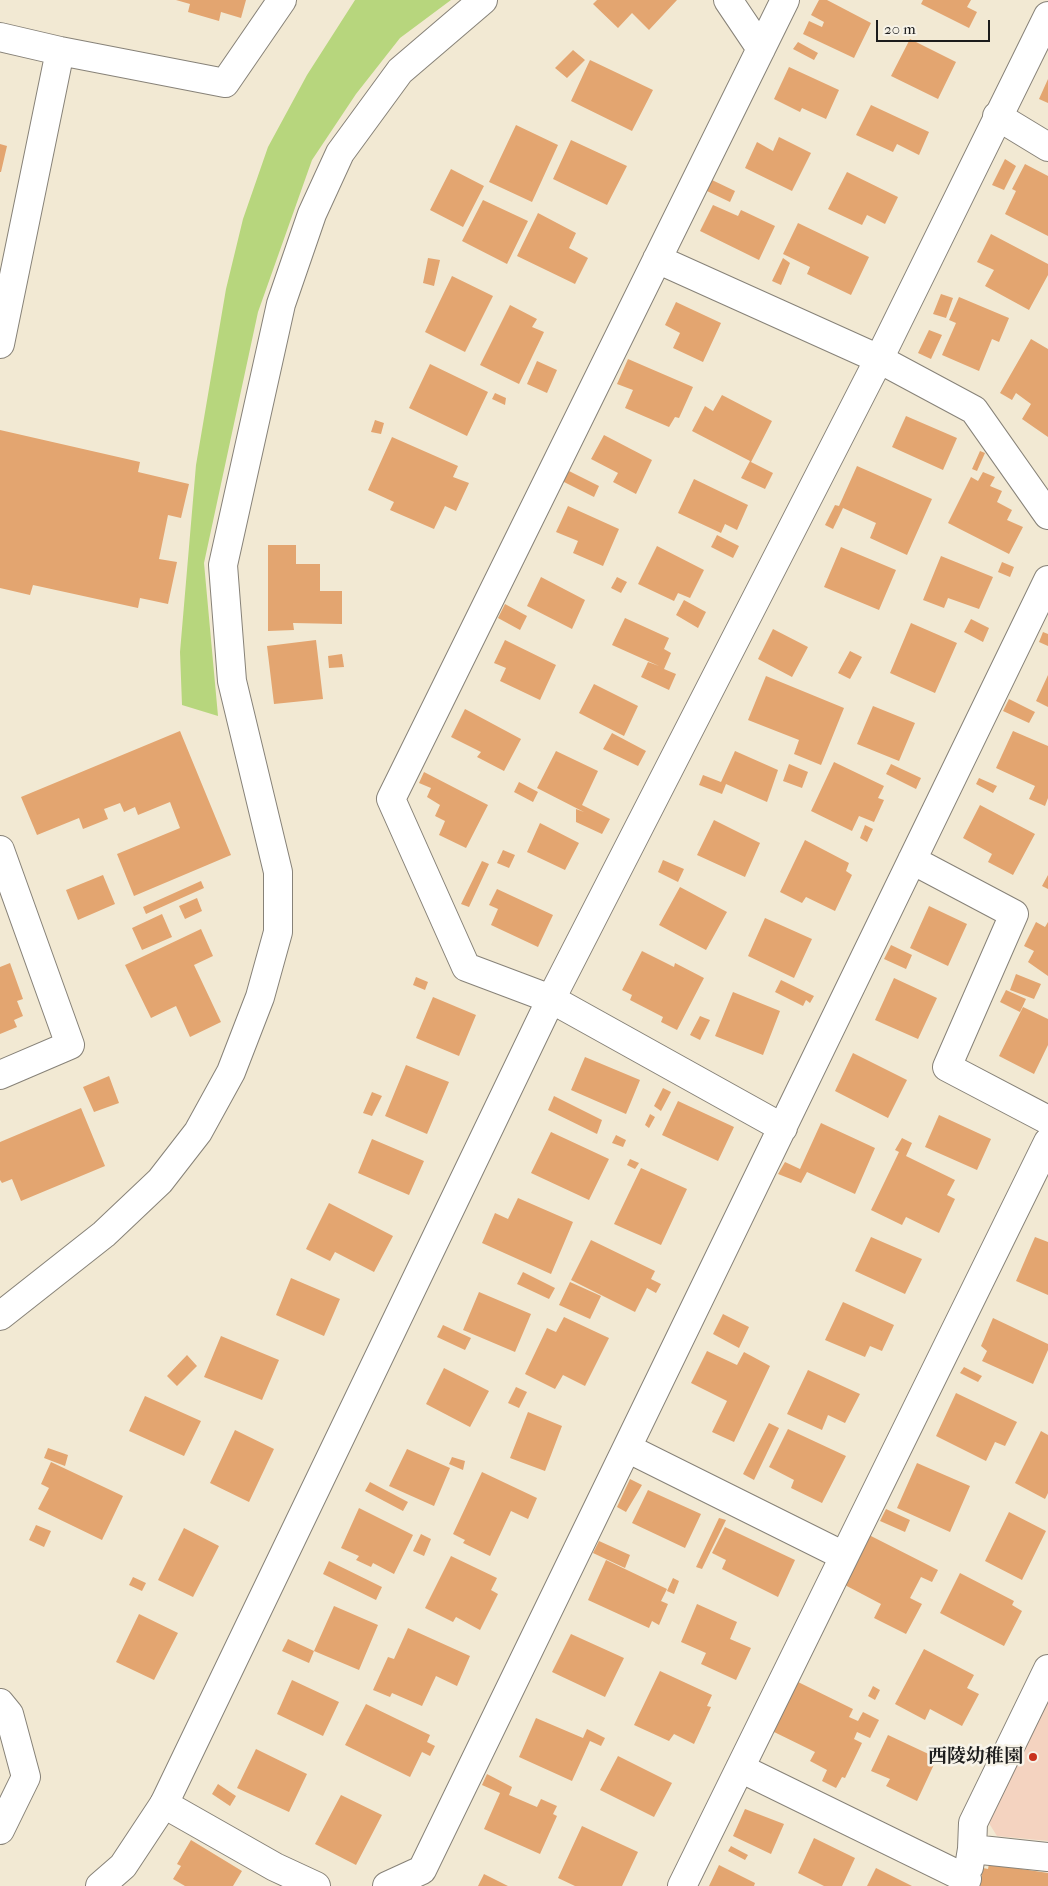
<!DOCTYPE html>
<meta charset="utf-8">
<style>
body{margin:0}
#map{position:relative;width:1048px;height:1886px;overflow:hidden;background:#f2e9d3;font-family:"IM FELL French Canon",serif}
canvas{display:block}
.scale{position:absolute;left:876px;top:20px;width:114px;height:22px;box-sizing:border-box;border:2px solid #1c1c1c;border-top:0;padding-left:6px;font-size:15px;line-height:18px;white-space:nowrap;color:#1c1c1c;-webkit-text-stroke:4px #f7f3e8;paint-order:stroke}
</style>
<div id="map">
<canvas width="1048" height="1886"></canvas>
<div class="scale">20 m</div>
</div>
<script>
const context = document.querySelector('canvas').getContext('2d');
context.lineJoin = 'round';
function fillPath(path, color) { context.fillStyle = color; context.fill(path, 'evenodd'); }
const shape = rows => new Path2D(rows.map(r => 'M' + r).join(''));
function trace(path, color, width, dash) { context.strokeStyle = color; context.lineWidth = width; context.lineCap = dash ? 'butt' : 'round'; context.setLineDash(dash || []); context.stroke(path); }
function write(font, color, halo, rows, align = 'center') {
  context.font = font + ' "IM FELL French Canon","Noto Serif JP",serif'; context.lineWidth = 5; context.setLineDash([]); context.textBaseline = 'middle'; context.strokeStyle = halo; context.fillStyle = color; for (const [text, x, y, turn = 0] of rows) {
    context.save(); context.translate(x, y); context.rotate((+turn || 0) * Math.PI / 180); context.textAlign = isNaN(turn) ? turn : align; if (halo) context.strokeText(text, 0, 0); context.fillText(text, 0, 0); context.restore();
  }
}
fillPath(shape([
 [1048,1695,1048,1841,997,1836,987,1820]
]), '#f4d3c0');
fillPath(shape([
 [355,0,451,0,400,38,356,94,312,160,258,312,204,563,218,716,182,705,180,652,196,465,226,289,243,219,268,147,307,75]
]), '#b7d67d');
fillPath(shape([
 [176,0,246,0,241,18,221,12,219,21,188,12,190,4],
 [597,0,677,0,649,30,632,13,618,28,593,4],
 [819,0,827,0,871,23,854,58,803,34,809,21,822,27,824,22,811,15],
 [923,0,971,0,967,7,977,12,969,28,921,4],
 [910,39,956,62,938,99,891,76],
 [798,42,818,53,814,60,793,49],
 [573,50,585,60,567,78,555,68],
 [590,60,653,90,632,131,571,101],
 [789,67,839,90,826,119,802,108,800,112,774,99],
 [1048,79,1048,103,1039,99],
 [871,105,929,132,919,155,897,144,893,152,856,135],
 [516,125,558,145,532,202,489,182],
 [779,137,811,153,792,191,745,168,757,142,773,151],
 [571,140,627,166,607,205,553,179],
 [0,144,7,146,1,172,0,172],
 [1005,159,1016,166,1004,190,992,185],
 [1025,164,1048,176,1048,236,1005,214,1016,191,1012,189],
 [451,169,484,186,463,227,430,210],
 [847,172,898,197,885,224,867,215,862,225,828,209],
 [712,180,735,191,730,202,707,191],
 [483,200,528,221,507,264,462,241],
 [713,205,738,216,741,210,775,226,759,260,700,231],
 [538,213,576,233,569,248,588,258,575,284,517,256],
 [798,223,869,257,851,295,807,274,810,267,783,254],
 [991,234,1048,264,1048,275,1029,310,985,286,994,270,977,262],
 [428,258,440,260,434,286,423,283],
 [783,258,790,263,781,285,772,281],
 [452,276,493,296,465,352,425,332],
 [941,294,953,298,946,318,933,314],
 [959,297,1009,318,999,342,992,339,979,371,942,355,956,323,949,320],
 [676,302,721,323,703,362,673,348,680,333,665,325],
 [510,305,537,319,532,327,544,332,519,384,480,365],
 [929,330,942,335,931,359,918,353],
 [1031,339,1048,349,1048,437,1022,419,1031,404,1016,393,1012,400,1000,393],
 [628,359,693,387,679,418,675,417,669,427,625,408,633,390,617,384],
 [537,361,557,370,547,393,527,384],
 [430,364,488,392,467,436,409,408],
 [495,393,506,398,505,405,492,399],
 [722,395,772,421,751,462,773,473,765,489,741,478,750,461,692,431,705,406,713,411],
 [906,416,957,438,943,470,892,447],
 [375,420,384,423,381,434,371,432],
 [0,430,140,462,138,472,189,484,181,518,168,515,159,559,177,562,168,604,140,598,138,608,33,585,30,595,0,588],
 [604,435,652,460,636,494,613,482,618,473,591,459],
 [392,437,458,466,453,477,469,483,456,511,445,506,434,529,390,510,394,502,368,490],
 [980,451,985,453,977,471,972,469],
 [857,466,932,499,907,555,870,538,876,523,843,508,833,529,825,525,835,505,839,506],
 [567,470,599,486,594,497,562,481],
 [983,472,995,477,990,486,1002,491,997,502,1012,510,1007,520,1023,527,1009,554,948,523,971,477,978,481],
 [694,479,748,505,737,530,725,524,721,533,678,513],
 [568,506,619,529,603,566,573,553,578,541,556,532],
 [717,535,739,546,733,558,711,547],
 [268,545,296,545,296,564,320,564,320,591,342,591,342,624,293,623,294,630,268,631],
 [657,546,704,570,690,598,678,593,674,601,638,584],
 [841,547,896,570,879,610,824,587],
 [941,556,993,577,979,609,948,598,944,608,923,600],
 [1002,562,1014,567,1010,577,998,572],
 [541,577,585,600,572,629,527,606],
 [617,577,627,582,621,593,611,588],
 [684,600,706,612,698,628,676,615],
 [505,604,527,616,520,630,498,618],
 [625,618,669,638,664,649,671,653,664,669,676,674,669,690,641,677,648,662,659,666,612,645],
 [971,619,989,628,983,642,964,632],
 [911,623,957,643,935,693,890,673],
 [773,629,808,647,792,677,758,659],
 [1043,632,1048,634,1048,646,1039,642],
 [316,640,323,699,274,704,267,646],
 [505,640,556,665,540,700,500,681,506,668,494,663],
 [850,651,862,657,850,679,838,673],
 [342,654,344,667,329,668,328,656],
 [1048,675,1048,707,1036,701],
 [766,676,844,708,821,765,794,754,799,740,748,720],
 [594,684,638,706,624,736,579,713],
 [1009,699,1035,712,1029,723,1003,711],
 [873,706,915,723,899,761,857,744],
 [465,709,521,739,504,771,477,757,481,752,451,737],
 [180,731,231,855,134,896,117,854,180,828,170,802,138,815,135,807,124,812,120,803,104,809,108,819,83,829,79,818,37,835,21,797],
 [1013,731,1048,746,1048,798,1045,806,1029,799,1035,786,996,768],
 [612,733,646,751,638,766,603,749],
 [556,751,598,771,582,805,610,819,602,834,576,822,576,809,584,812,537,788],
 [735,751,778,770,767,802,726,784,722,794,699,785,703,775,721,782],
 [834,762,884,786,878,798,884,800,874,822,859,816,852,831,811,811],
 [789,764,808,772,802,788,783,781],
 [891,764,921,778,916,789,886,774],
 [424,772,488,805,466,848,439,835,445,821,435,816,440,805,427,797,431,788,419,783],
 [979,778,997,786,993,793,976,784],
 [519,782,538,792,533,802,514,792],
 [980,805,1035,834,1013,875,988,862,992,854,963,838],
 [714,820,760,843,745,877,697,855],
 [540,823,579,843,565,870,527,852],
 [865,825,873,829,867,842,860,838],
 [805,840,849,863,846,871,852,875,835,911,806,897,802,903,780,892],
 [503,850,515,855,509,868,497,863],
 [663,860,684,869,678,882,658,872],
 [482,861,489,864,469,907,461,904],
 [103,875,115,904,78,920,66,890],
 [1048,875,1048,889,1042,886],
 [201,881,204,888,146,914,143,907],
 [680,887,727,912,706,950,659,925],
 [497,889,553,915,538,947,491,925,498,909,489,905],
 [197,898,202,911,185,919,179,906],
 [929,906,967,924,948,966,910,948],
 [162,914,172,937,142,950,132,928],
 [765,918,812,939,794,978,748,956],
 [1036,922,1045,927,1048,922,1048,976,1028,962,1034,951,1024,946],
 [201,929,213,956,194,965,221,1022,190,1037,176,1006,151,1018,125,965],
 [891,945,912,955,906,969,884,959],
 [642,951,674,967,675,963,704,978,677,1030,661,1022,663,1017,630,1000,632,995,622,990],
 [10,963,23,999,17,1001,23,1016,14,1020,17,1027,0,1034,0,967],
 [1016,974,1041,984,1034,999,1010,990],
 [416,977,428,982,425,990,413,985],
 [894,978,937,998,918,1039,875,1020],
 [781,980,814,996,810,1003,806,1000,803,1006,775,992],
 [1006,990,1026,999,1020,1012,1000,1002],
 [733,992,780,1011,763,1055,715,1036],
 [433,997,476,1015,459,1056,416,1038],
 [1023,1007,1048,1019,1048,1045,1034,1074,999,1056],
 [700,1016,710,1020,700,1040,690,1035],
 [853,1053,907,1080,888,1118,835,1091],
 [585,1057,640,1080,626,1114,571,1090],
 [406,1065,449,1082,427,1134,385,1116],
 [109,1076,119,1103,94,1112,83,1087],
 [663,1088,671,1092,661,1111,654,1106],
 [372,1092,382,1096,372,1116,363,1113],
 [554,1096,602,1120,597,1134,548,1110],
 [678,1101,734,1127,718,1161,662,1135],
 [81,1108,105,1166,21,1201,12,1179,2,1183,0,1180,0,1142],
 [650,1114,655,1117,649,1128,645,1125],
 [939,1115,991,1139,977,1170,925,1147],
 [821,1123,875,1148,855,1194,807,1172,801,1183,778,1174,785,1162,800,1169],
 [551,1132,609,1159,589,1200,531,1173],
 [616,1135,626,1140,623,1147,612,1143],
 [902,1138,912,1143,906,1156,955,1180,947,1195,955,1199,939,1233,906,1217,902,1225,871,1210,899,1152,895,1150],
 [372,1139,424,1161,409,1195,358,1173],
 [630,1159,639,1163,635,1169,627,1165],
 [641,1168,687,1189,661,1245,614,1224],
 [518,1198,573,1222,551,1274,482,1243,495,1213,508,1219],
 [329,1203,393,1236,374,1272,335,1252,330,1261,306,1249],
 [871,1237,922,1259,905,1294,855,1271],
 [1035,1237,1048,1242,1048,1295,1016,1281],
 [591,1240,655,1271,651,1279,661,1284,656,1293,647,1288,635,1312,571,1280],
 [523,1272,555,1288,549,1299,517,1284],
 [291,1278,340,1299,324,1336,276,1315],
 [570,1282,601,1296,590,1319,559,1305],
 [479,1292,531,1314,515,1352,463,1330],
 [843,1302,894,1325,882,1351,870,1346,865,1357,825,1340],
 [723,1314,749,1327,739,1348,713,1334],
 [564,1317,609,1338,585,1386,563,1375,555,1389,525,1374,547,1328,556,1332],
 [993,1318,1048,1344,1048,1350,1033,1384,982,1361,987,1351,981,1346],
 [443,1325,471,1338,465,1350,437,1337],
 [221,1336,279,1360,262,1400,204,1377],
 [707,1351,737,1365,744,1352,770,1366,734,1442,712,1432,727,1401,691,1383],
 [187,1355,197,1366,177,1386,167,1376],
 [964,1367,982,1376,978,1382,960,1373],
 [444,1368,489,1391,470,1427,426,1404],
 [808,1370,860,1394,845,1423,828,1415,822,1430,787,1414],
 [516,1387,527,1392,519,1408,508,1403],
 [956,1393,1017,1422,1005,1446,995,1442,986,1461,936,1436],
 [145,1396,201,1421,184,1456,129,1431],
 [528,1412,562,1426,545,1471,510,1458],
 [769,1423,779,1428,754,1480,743,1474],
 [788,1429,846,1456,822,1503,791,1488,794,1480,769,1467],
 [235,1430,274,1449,249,1502,210,1483],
 [1041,1431,1048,1435,1048,1493,1045,1499,1015,1483],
 [48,1448,68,1455,65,1466,44,1458],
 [407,1449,450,1468,434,1506,389,1486],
 [452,1457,465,1461,463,1470,449,1464],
 [51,1462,123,1496,102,1540,38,1509,49,1488,41,1484],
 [917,1463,970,1486,950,1532,897,1508],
 [482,1472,537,1498,528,1519,511,1511,490,1556,463,1543,465,1540,453,1534],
 [630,1479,642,1485,626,1512,617,1507],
 [370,1482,408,1502,403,1511,365,1491],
 [648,1490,701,1514,685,1548,632,1523],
 [359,1508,413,1535,394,1574,373,1563,371,1567,356,1560,359,1556,341,1548],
 [886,1509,910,1520,905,1532,880,1521],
 [1009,1512,1046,1531,1022,1580,985,1561],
 [719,1518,726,1520,702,1569,696,1567],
 [36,1525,51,1531,44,1547,29,1540],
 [725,1527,795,1560,778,1597,722,1569,726,1560,712,1553],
 [184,1528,219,1546,193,1597,158,1580],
 [421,1534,431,1539,424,1556,413,1551],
 [869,1535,938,1570,932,1582,921,1577,910,1598,922,1604,906,1634,874,1618,881,1604,843,1584],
 [599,1541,630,1555,625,1568,593,1553],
 [451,1556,497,1578,491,1590,498,1594,480,1630,456,1617,453,1622,425,1608],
 [606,1560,667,1589,661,1601,668,1604,659,1625,652,1621,649,1628,588,1600],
 [329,1561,382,1587,376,1600,323,1574],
 [960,1573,1014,1601,1012,1605,1022,1611,1004,1646,940,1613],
 [133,1577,146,1583,142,1591,129,1585],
 [673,1578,679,1581,674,1594,667,1591],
 [697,1604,737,1622,730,1639,751,1648,736,1680,701,1664,706,1653,681,1642],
 [334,1606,378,1625,359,1670,314,1651,309,1663,282,1651,288,1639,314,1651],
 [139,1614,178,1633,154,1680,116,1662],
 [408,1628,470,1656,457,1686,436,1676,422,1706,392,1693,390,1697,373,1690,388,1657,394,1659],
 [571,1634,624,1658,605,1697,552,1672],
 [924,1649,974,1675,967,1688,979,1694,962,1726,930,1709,925,1720,895,1704],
 [660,1671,712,1695,707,1706,711,1707,694,1744,674,1734,669,1741,634,1725],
 [292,1680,339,1702,323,1736,277,1714],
 [794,1680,853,1709,849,1717,858,1721,863,1712,879,1720,870,1738,857,1732,854,1739,862,1743,845,1778,842,1777,836,1788,822,1781,827,1770,810,1761,815,1752,770,1730],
 [873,1686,880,1690,875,1700,868,1696],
 [366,1704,430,1735,427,1742,435,1746,430,1756,422,1752,410,1777,345,1745],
 [536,1718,583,1738,587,1729,605,1738,601,1746,590,1741,572,1781,519,1757],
 [888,1735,937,1758,917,1801,886,1786,890,1779,871,1771],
 [256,1749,307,1774,289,1812,237,1788],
 [618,1756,672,1783,654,1817,600,1790],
 [487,1774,512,1787,509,1795,537,1807,541,1799,557,1806,553,1814,557,1816,540,1854,484,1829,500,1793,482,1785],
 [218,1784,236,1796,230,1806,212,1794],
 [341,1795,382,1815,356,1865,315,1844],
 [745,1809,784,1824,771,1854,733,1836],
 [582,1826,638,1852,622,1886,575,1886,558,1878],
 [814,1838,855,1858,842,1886,824,1886,798,1873],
 [191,1840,242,1871,233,1886,185,1886,173,1879,181,1866,177,1864],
 [731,1846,748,1855,745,1860,728,1851],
 [989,1864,1048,1873,1048,1886,980,1886,983,1868,988,1869],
 [719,1865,755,1883,754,1886,709,1886],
 [876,1868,912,1886,867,1886],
 [484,1874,508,1886,478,1886]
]), '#e3a570');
const minor = shape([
 [728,0,761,49],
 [0,37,60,51,225,83,282,0],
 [997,116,1048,147],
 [657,259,879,359,974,410,1048,515],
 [0,344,60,51],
 [0,850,70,1045,0,1075],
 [912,860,1014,914,947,1067,1048,1120],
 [783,1128,551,999,466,967,391,799,785,0],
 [0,1316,104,1234,160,1181,198,1132,231,1072,260,997,278,932,278,872,232,681,223,565,281,304,312,214,340,153,400,71,483,0],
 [627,1448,844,1556],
 [0,1703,9,1714,26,1777,0,1830],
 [740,1768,967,1879],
 [164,1804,275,1867,316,1886],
 [972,1849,973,1823,1048,1669],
 [969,1867,972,1849,1048,1857],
 [387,1886,422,1870,1048,580],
 [682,1886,1048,1142]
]);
const tertiary = shape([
 [100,1886,123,1866,164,1804,551,999,879,359,1048,16]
]);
trace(minor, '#878278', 30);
trace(tertiary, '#878278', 30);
trace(minor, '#fff', 28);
trace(tertiary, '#fff', 28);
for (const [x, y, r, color] of [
 [1033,1757,5,"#c8321e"]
]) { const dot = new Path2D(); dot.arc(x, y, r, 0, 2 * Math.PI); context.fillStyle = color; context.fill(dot); trace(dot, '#f7f3e8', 2); }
write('bold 19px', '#1c1c1c', '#f7f3e8', [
 ["西陵幼稚園",1023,1757]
], 'right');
</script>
